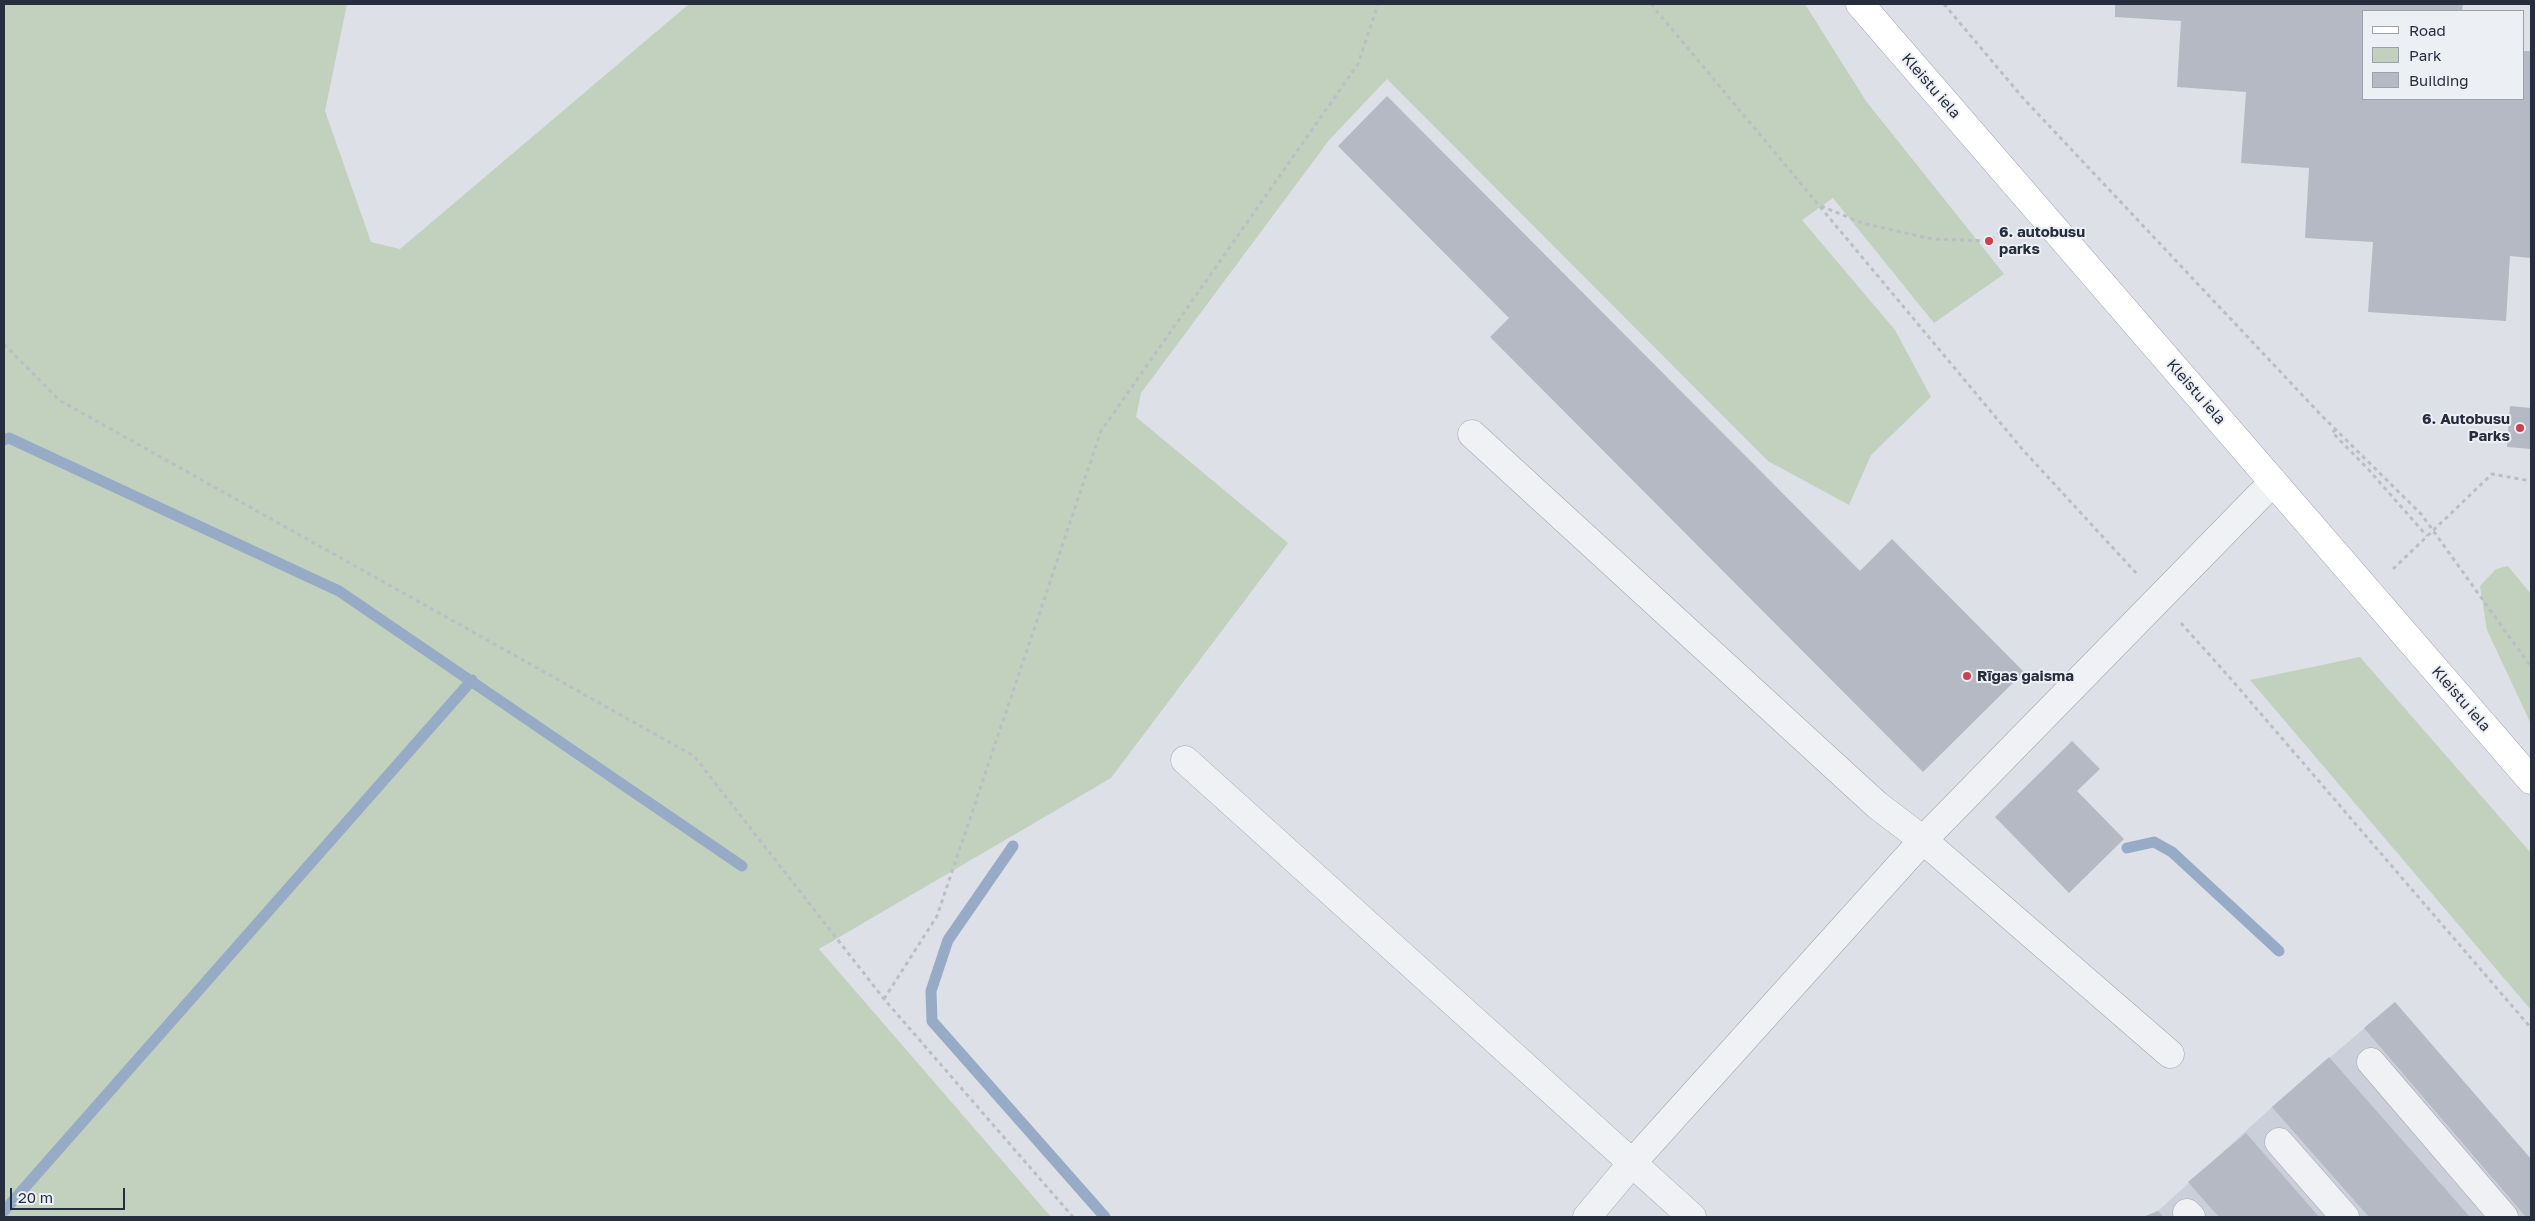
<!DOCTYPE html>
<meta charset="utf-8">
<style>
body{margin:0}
#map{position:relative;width:2535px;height:1221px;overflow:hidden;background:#dde0e7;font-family:"Golos Text",sans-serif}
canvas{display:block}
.frame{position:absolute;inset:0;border:5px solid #262d3d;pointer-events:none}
.legend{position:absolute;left:2362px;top:10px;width:162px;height:90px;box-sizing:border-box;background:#eceff4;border:1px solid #9da1ab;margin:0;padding:6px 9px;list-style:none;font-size:15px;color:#262d3d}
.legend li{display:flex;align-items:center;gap:10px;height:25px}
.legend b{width:25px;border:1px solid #9da1ab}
.scale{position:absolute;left:10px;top:1188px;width:115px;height:22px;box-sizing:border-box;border:2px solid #262d3d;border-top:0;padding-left:6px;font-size:15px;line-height:18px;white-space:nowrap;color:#262d3d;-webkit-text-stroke:4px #eceff4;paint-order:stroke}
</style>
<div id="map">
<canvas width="2535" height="1221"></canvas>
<div class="frame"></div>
<ul class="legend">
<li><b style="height:6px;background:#fff"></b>Road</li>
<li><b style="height:14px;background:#c1d1be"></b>Park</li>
<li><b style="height:14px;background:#b4b9c3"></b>Building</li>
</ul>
<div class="scale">20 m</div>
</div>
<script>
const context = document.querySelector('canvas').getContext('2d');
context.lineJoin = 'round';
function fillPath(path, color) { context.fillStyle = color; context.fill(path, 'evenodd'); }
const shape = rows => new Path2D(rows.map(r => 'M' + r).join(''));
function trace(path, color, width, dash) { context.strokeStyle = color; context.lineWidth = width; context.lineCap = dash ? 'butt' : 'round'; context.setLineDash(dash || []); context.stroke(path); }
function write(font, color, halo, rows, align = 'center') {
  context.font = font + ' "Golos Text",sans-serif'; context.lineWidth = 4; context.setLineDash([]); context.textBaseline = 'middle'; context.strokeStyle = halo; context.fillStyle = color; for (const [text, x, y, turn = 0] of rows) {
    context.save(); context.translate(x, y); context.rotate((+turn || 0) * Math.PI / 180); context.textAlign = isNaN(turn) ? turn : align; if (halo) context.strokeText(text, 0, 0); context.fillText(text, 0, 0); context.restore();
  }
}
fillPath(shape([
 [2395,1002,2531,1159,2531,1217,2143,1217,2158,1211,2272,1107]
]), '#cbcfd9');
fillPath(shape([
 [4,4,347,4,325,111,371,242,400,249,689,4,1805,4,1866,101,2004,274,1934,323,1833,198,1802,220,1895,330,1931,397,1871,455,1849,505,1768,461,1387,79,1330,139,1141,393,1136,417,1288,543,1111,778,819,949,1051,1217,4,1217],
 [2508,566,2531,594,2531,724,2487,630,2480,586,2496,569],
 [2360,657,2531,853,2531,1010,2250,680]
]), '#c1d1be');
trace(shape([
 [4,440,9,438,339,591,742,866],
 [1013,846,948,940,931,991,932,1021,1105,1217],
 [2127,848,2154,842,2172,852,2279,951],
 [4,1211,472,680]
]), '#97abc7', 11);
fillPath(shape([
 [2115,4,2463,4,2462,11,2364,11,2364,99,2524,99,2524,51,2531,51,2531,258,2510,256,2506,321,2368,312,2373,242,2305,238,2309,168,2241,163,2246,92,2177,87,2181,21,2115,17],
 [1387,96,1860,571,1892,539,2024,672,1923,772,1490,337,1509,318,1338,146],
 [2510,406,2531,408,2531,449,2507,447],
 [2072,741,2100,769,2077,791,2124,839,2069,893,1995,817],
 [2395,1002,2531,1159,2531,1217,2526,1217,2364,1028],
 [2329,1057,2470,1217,2369,1217,2272,1107],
 [2246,1133,2319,1217,2219,1217,2188,1182],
 [2158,1211,2164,1217,2143,1217]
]), '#b4b9c3');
const minor = shape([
 [1472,434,1877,805,1923,840,1633,1162,1587,1217],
 [1185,760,1692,1217],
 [2170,1054,1923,840,2273,482],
 [2371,1062,2504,1217],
 [2279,1142,2345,1217],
 [2187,1213,2191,1217]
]);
const major = shape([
 [1860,4,2531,780]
]);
trace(minor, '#a2a7b1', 29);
trace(major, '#9ca3b2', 29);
trace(shape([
 [1651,4,2023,450,2137,574],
 [1944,4,2023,98,2321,415,2422,515,2531,667],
 [1821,206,1862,223,1932,239,1989,241,2007,227],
 [4,344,59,400,694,756,884,999,1073,1217],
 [2336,430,2332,432,2368,469,2427,536],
 [2393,569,2492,474,2531,481],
 [2181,623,2231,679,2531,1028],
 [884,999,937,916,1101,431,1358,64,1378,4]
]), '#bbbec5', 3, [4, 4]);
trace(minor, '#eff1f5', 28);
trace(major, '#fff', 28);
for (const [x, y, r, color] of [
 [1989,241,5,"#cd404d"],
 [2520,428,5,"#cd404d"],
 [1967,676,5,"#cd404d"]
]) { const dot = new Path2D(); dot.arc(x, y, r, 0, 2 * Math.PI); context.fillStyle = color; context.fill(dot); trace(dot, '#eceff4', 2); }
write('15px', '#262d3d', '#eceff4', [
 ["Kleistu iela",1931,86,49],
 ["Kleistu iela",2196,392,49],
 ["Kleistu iela",2461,699,49]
]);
write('bold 15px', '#262d3d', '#eceff4', [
 ["6. autobusu",1999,232],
 ["parks",1999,249],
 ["6. Autobusu",2510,419,"right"],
 ["Parks",2510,436,"right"],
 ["Rīgas gaisma",1977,676]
], 'left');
</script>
